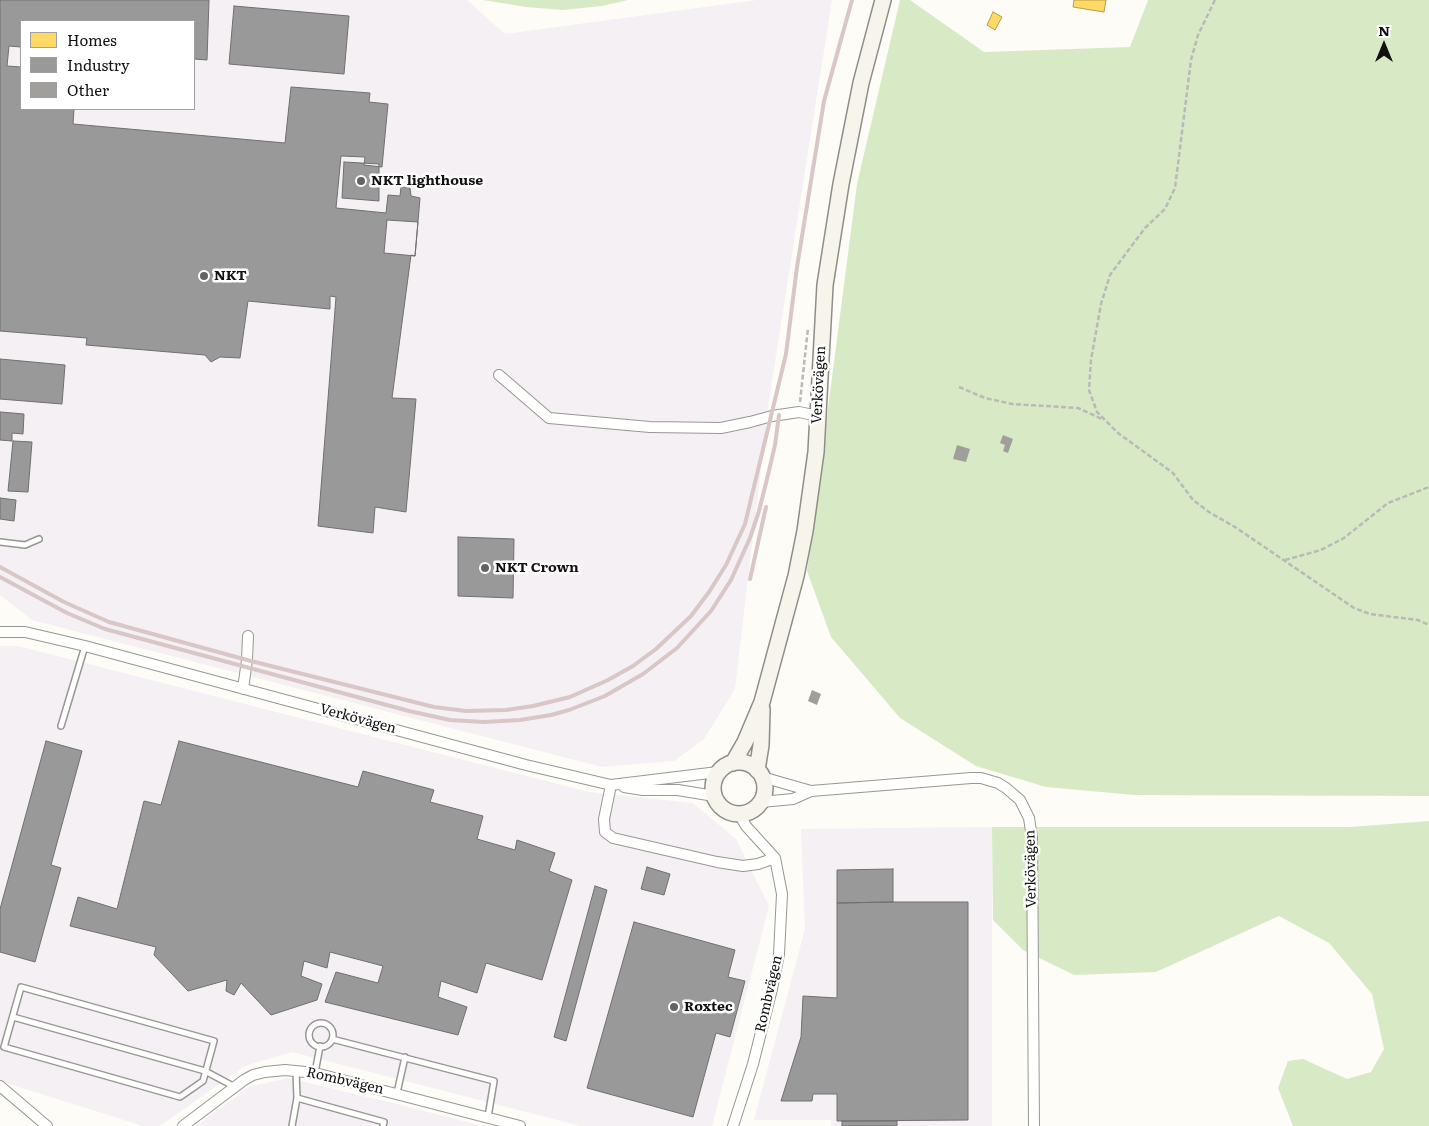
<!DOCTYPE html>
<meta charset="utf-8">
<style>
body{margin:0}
#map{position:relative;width:1429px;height:1126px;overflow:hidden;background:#fdfcf7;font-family:Literata,serif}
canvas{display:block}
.legend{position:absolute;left:20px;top:20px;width:175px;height:90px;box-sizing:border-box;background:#fff;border:1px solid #a0a0a0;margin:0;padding:6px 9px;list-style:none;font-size:15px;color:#111}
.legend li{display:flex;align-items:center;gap:10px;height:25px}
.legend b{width:25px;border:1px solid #a0a0a0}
.north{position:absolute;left:1359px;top:20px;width:50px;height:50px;-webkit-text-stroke:4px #fff;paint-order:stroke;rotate:0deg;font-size:14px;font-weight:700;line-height:20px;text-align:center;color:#111}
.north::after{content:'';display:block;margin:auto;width:18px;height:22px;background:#111;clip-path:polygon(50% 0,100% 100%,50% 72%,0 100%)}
</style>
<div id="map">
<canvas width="1429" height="1126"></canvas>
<ul class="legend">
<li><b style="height:14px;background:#ffd966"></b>Homes</li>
<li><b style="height:14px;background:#999"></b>Industry</li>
<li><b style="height:14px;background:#a19f9c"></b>Other</li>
</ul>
<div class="north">N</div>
</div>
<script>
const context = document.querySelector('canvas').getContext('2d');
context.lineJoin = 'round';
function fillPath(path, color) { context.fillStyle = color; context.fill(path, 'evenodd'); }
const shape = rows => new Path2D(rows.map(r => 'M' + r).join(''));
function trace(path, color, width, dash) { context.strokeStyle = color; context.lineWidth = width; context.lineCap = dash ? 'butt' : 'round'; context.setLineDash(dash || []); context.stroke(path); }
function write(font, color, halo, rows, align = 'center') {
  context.font = font + ' Literata,serif'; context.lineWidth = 5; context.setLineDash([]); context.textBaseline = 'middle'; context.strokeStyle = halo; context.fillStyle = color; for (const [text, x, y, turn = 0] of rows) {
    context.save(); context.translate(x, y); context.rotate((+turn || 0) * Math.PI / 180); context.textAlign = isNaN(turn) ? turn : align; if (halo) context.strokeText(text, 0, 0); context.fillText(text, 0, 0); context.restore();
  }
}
fillPath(shape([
 [0,0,467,0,505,34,757,0,832,0,769,400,735,689,704,739,674,761,602,767,32,620,0,595],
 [21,21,194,21,194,109,21,109],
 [0,646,18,646,589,792,693,803,736,839,769,906,712,1126,581,1126,292,1052,245,1066,160,1126,143,1126,0,1081],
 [992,827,992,1126,831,1126,831,1120,754,1120,805,929,801,829],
 [288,1078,397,1104,483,1126,196,1126,249,1087]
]), '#f5f0f3');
fillPath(shape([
 [483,0,628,0,602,6,563,10,526,7],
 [900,0,910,0,984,52,1130,47,1148,0,1429,0,1429,796,1134,795,1046,787,976,766,900,718,831,637,807,571,857,184],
 [1429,821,1429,1126,1293,1126,1278,1088,1288,1061,1303,1059,1347,1079,1371,1072,1384,1049,1372,994,1329,943,1279,916,1156,972,1074,975,1023,950,993,920,992,827,1350,827]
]), '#d8eac5');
const homes = shape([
 [1074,0,1106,0,1104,12,1073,7,1074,0],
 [993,12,1002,17,995,30,987,25,993,12]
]);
fillPath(homes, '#ffd966');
trace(homes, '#b89d4c', 1);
const industry = shape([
 [0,0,209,0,207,60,194,59,194,21,21,21,21,47,9,46,7,66,21,67,21,109,74,109,73,124,285,143,291,87,370,93,369,102,388,104,382,167,364,165,365,157,341,156,336,208,386,213,388,195,400,196,401,187,410,188,411,196,420,198,415,256,411,255,392,398,416,399,406,512,375,507,373,533,318,526,336,297,330,296,330,309,248,301,240,358,220,357,211,362,205,355,86,345,87,338,0,331,0,0],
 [234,6,349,16,344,74,229,64,234,6],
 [344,162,379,164,379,201,342,198,344,162],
 [387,220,418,222,415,256,384,253,387,220],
 [0,359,65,365,62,404,0,399,0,359],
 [0,412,24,414,23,434,12,433,12,441,0,440,0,412],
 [13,441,32,442,28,492,8,491,13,441],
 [0,498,16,500,14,521,0,519,0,498],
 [458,537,514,539,513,598,458,596,458,537],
 [46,741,82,751,51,865,61,868,35,962,0,952,0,909,46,741],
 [179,741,358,787,363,771,434,790,430,802,483,816,477,839,515,850,517,840,555,853,549,871,572,880,542,980,486,963,477,993,441,981,438,997,467,1007,458,1035,325,1002,336,972,378,983,383,966,330,952,327,968,304,961,301,976,322,984,317,1000,271,1015,241,983,234,995,226,991,227,980,188,991,154,955,156,947,70,926,78,897,117,909,144,801,161,805,179,741],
 [647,867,670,874,664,895,641,889,647,867],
 [893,869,893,902,837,903,837,870,893,869],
 [595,886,607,890,566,1041,554,1037,595,886],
 [893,902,968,902,968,1120,837,1121,837,1094,813,1094,812,1101,781,1101,801,1037,803,996,837,998,837,903,893,902],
 [634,922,735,950,728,977,745,981,730,1037,716,1033,693,1117,587,1088,634,922],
 [842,1121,897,1121,897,1126,842,1126,842,1121]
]);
fillPath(industry, '#999');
trace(industry, '#707070', 1);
fillPath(shape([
 [1003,435,1013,439,1008,453,1003,451,1005,445,1000,443],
 [957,445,970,449,966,462,953,459],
 [812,690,821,694,817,705,808,701]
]), '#a19f9c');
const lane = shape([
 [0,542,25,545,39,539],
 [61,726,85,646],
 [21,987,214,1041,203,1081,180,1097,4,1047,21,987],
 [13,1017,205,1071,235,1087],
 '309 1035a12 12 0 1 1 24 0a12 12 0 1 1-24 0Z',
 [332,1039,494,1081,488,1117],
 [296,1071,297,1098],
 [315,1073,320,1046],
 [397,1093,405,1057],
 [292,1126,297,1098,384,1122,383,1126]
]);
const street = shape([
 [499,375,549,418,650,427,721,428,750,422,772,416,799,412,818,416],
 [0,632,25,632,85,646,526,765,611,785,718,772],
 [243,689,247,660,248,636],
 [762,777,811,791],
 [611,785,604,819,605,832,613,838,717,862,743,866,758,864,775,858],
 [624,787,643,790,678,790,714,796],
 [761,802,793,799,811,791,971,778,981,778,998,783,1006,788,1020,800,1029,818,1032,838,1034,1126],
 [0,1086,47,1126],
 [183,1126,244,1080,253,1075,265,1072,285,1070,315,1073,520,1126],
 [733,1126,753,1064,772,989,779,954,782,894,775,858,746,826,739,814]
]);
const secondary = shape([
 '713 788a26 26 0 1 1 52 0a26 26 0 1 1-52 0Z',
 [733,763,745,742,762,702,796,576,805,531,816,452,825,285,841,184,861,83,883,0],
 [757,770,761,745,762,709]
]);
trace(lane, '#979795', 8);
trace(street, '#979795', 12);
trace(secondary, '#8e8d8b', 18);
trace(shape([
 [1215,0,1198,35,1191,60,1175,188,1165,209,1145,228,1110,275,1101,304,1091,360,1089,390,1097,412,1118,433,1173,473,1193,500,1209,512,1235,527,1354,608,1370,614,1418,620,1429,625],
 [959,387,985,398,1012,404,1078,408,1102,419],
 [800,402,808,328],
 [1285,560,1321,550,1344,538,1388,503,1429,487]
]), '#b9b9b8', 2.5, [5, 2.5]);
trace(lane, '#fffffe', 5);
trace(street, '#fffffe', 10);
trace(secondary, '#f6f4eb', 15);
trace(shape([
 [0,567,64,602,109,622,247,660,434,707,466,711,506,710,533,706,570,697,608,680,633,666,656,649,691,616,709,592,726,565,745,524,786,354,797,267,824,101,852,0],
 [0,577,67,613,105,629,409,711,450,720,484,722,520,720,551,715,569,710,605,696,643,674,677,648,711,611,731,580,750,538,759,511,768,475,775,445,779,415],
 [750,579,766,507]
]), '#d9c6c7', 4);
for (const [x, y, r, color] of [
 [361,181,5,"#646362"],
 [204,276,5,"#646362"],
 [485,568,5,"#646362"],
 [674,1007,5,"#646362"]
]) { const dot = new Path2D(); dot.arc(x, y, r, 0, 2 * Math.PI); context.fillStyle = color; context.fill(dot); trace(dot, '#fff', 2); }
write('bold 14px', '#111', '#fff', [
 ["NKT lighthouse",371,181],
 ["NKT",214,276],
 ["NKT Crown",495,568],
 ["Roxtec",684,1007]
], 'left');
write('14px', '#111', '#fff', [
 ["Verkövägen",819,385,-87],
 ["Verkövägen",358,719,15],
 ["Verkövägen",1031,869,-91],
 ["Rombvägen",769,994,-77],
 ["Rombvägen",345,1081,13]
]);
</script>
